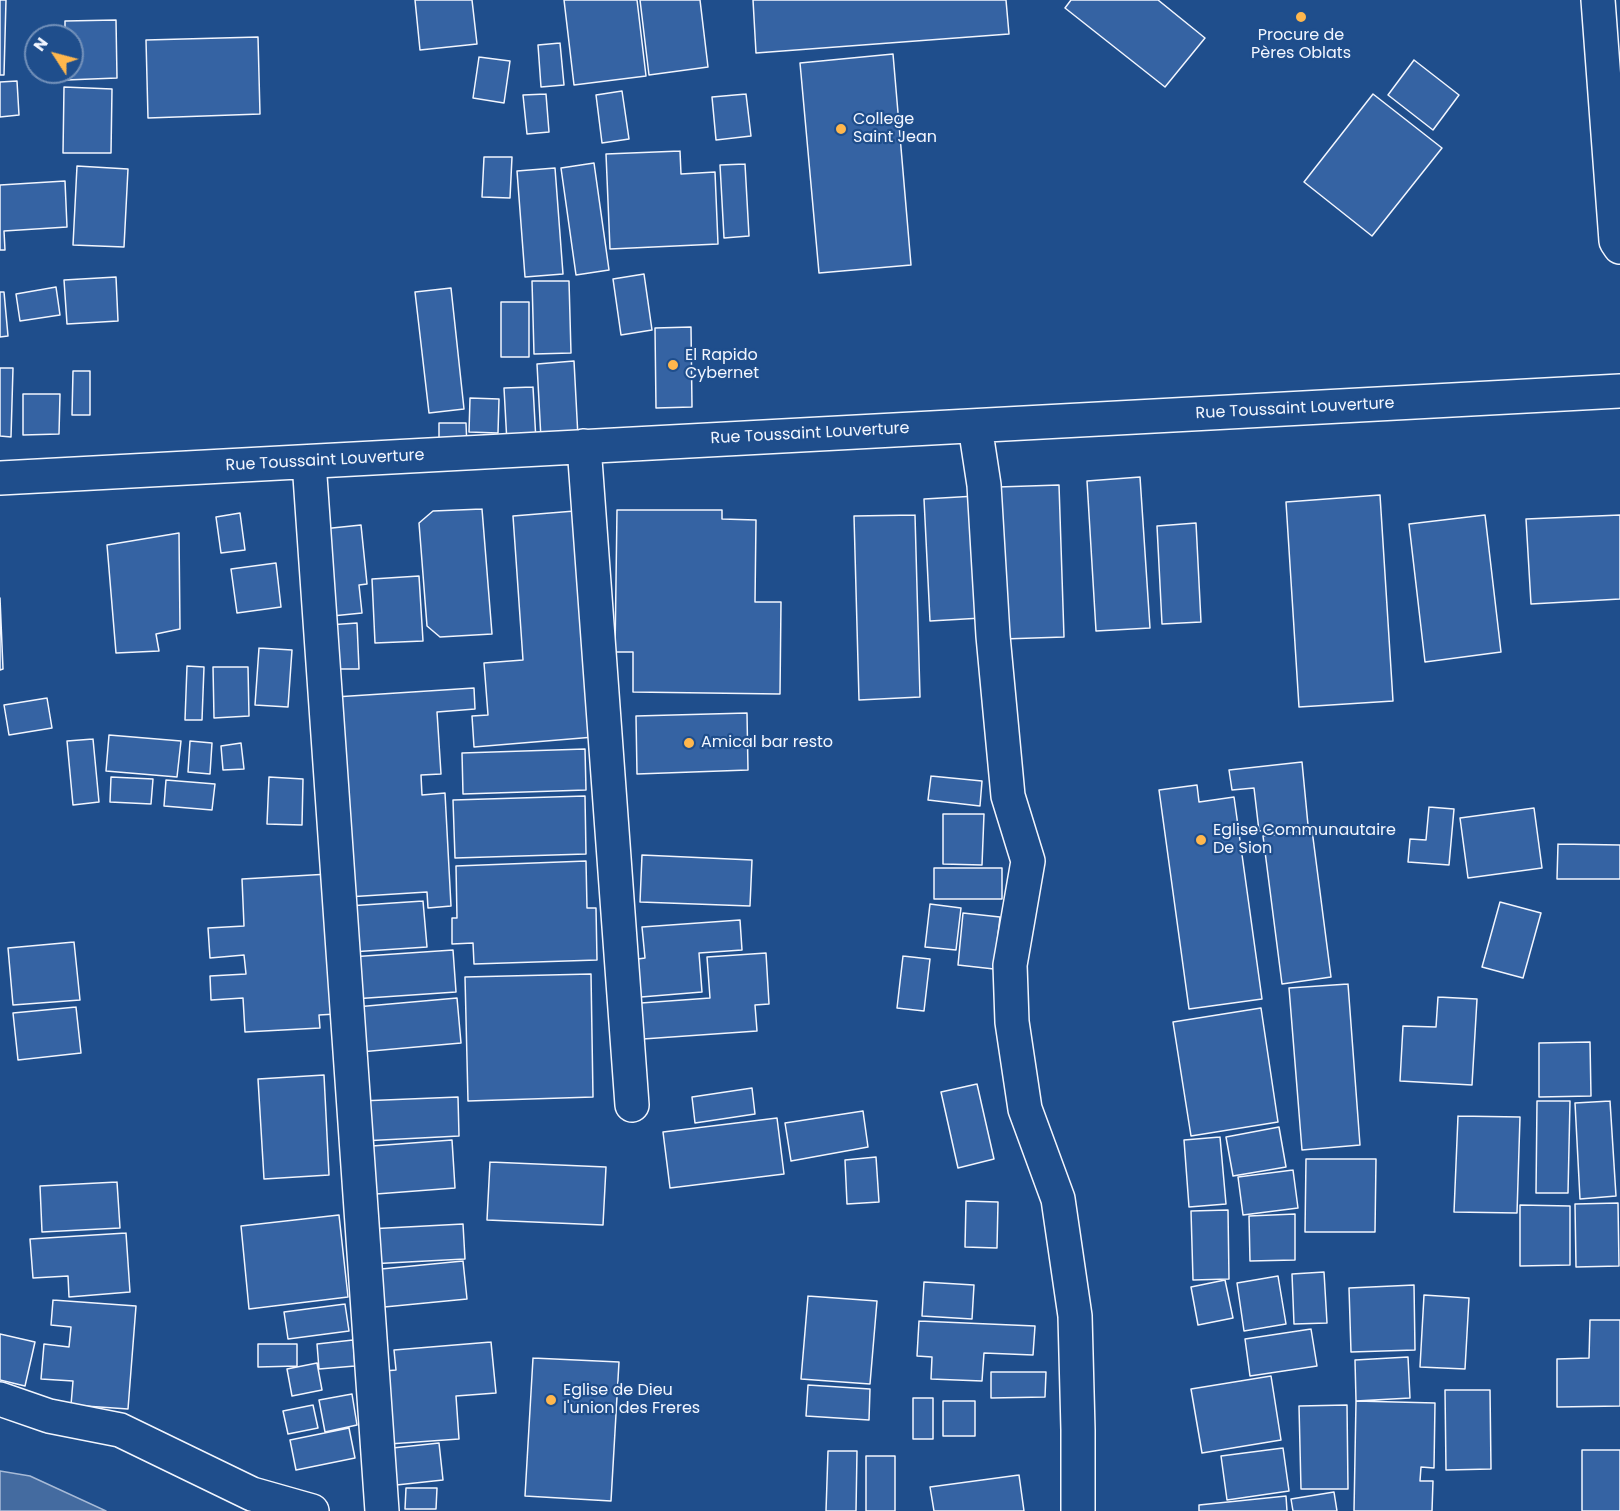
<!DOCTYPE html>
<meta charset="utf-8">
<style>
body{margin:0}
#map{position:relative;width:1620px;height:1511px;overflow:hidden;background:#1f4e8c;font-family:Poppins,sans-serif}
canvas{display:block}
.north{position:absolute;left:24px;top:24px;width:60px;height:60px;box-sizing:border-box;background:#1f4e8c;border:2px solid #7391ba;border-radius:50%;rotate:306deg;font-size:16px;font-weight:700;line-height:24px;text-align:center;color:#f2f6ff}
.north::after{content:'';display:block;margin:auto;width:21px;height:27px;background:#ffb74d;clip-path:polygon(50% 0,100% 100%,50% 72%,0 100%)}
</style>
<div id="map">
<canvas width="1620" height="1511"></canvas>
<div class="north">N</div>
</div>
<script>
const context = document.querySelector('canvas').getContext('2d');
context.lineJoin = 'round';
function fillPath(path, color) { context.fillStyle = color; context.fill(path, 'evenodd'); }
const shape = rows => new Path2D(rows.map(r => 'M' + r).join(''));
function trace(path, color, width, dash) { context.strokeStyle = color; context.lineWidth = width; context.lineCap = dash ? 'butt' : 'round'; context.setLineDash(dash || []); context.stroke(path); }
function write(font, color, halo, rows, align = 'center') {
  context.font = font + ' Poppins,sans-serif'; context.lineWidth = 4.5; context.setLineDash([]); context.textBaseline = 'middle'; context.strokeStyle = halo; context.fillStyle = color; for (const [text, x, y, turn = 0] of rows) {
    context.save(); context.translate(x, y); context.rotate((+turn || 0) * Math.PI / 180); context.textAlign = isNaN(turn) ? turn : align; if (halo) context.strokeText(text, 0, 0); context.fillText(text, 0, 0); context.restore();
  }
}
const water = shape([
 [0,1471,30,1476,106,1511,0,1511,0,1471]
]);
fillPath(water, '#446ba0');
trace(water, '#a8bbd7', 1.5);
const building = shape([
 [0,0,6,0,4,75,0,75,0,0],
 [415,0,472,0,477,44,420,50,415,0],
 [564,0,637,0,646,76,574,85,564,0],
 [640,0,700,0,708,67,649,75,640,0],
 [753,0,1006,0,1009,34,756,53,753,0],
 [1071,0,1158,0,1205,38,1165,87,1065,8,1071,0],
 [116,20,117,78,66,80,66,72,72,72,72,36,65,36,65,21,116,20],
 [258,37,260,114,148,118,146,40,258,37],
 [560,43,564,85,541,87,538,45,560,43],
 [893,54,911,265,819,273,800,63,893,54],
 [479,57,510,61,504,103,473,98,479,57],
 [1414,60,1459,95,1433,130,1388,95,1414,60],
 [17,81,19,115,0,117,0,82,17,81],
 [64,87,112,89,111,153,63,153,64,87],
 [622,91,629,139,602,143,596,95,622,91],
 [546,94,549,132,527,134,523,95,546,94],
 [746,94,751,136,716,140,712,97,746,94],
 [1373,94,1442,148,1372,236,1304,182,1373,94],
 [680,151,681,174,715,172,718,244,610,249,606,154,680,151],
 [484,157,512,157,510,198,482,197,484,157],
 [594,163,609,270,576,275,561,168,594,163],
 [745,164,749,236,724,238,720,165,745,164],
 [77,166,128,169,124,247,73,245,77,166],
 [555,168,563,274,525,277,517,171,555,168],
 [65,181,67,227,4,231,5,250,0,250,0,185,65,181],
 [644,274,652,330,621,335,613,279,644,274],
 [116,277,118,321,67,324,64,280,116,277],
 [532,281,569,281,571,353,534,354,532,281],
 [56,287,60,315,20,321,16,294,56,287],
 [451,288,464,409,429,413,415,292,451,288],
 [0,292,4,292,8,336,0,337,0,292],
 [501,302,529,302,529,357,501,357,501,302],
 [691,327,692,407,656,408,655,328,691,327],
 [574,361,578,437,541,439,537,364,574,361],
 [0,368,13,368,11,437,0,436,0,368],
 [73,371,90,371,90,415,72,415,73,371],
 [533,387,536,441,507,443,504,388,533,387],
 [23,394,60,394,59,434,23,435,23,394],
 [470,398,499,399,498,433,469,432,470,398],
 [439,423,466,423,467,447,439,448,439,423],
 [1140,477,1150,628,1096,631,1087,481,1140,477],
 [1059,485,1064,637,1003,639,998,487,1059,485],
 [1380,495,1393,701,1299,707,1286,502,1380,495],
 [976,496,982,618,930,621,924,499,976,496],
 [482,509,492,634,440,637,427,626,419,523,433,511,482,509],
 [587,510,594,737,474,747,472,716,488,715,484,663,523,660,513,516,587,510],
 [617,510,722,510,722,519,756,520,755,602,781,602,780,694,633,692,633,652,615,652,617,510],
 [240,513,245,550,221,553,216,517,240,513],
 [915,515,920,697,859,700,854,516,915,515],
 [1485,515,1501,652,1425,662,1409,524,1485,515],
 [1620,515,1620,599,1531,604,1526,519,1620,515],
 [1196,523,1201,622,1162,624,1157,526,1196,523],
 [361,525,367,584,359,585,362,613,322,617,313,530,361,525],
 [179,533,180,629,156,634,159,651,116,653,107,545,179,533],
 [276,563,281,607,237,613,231,569,276,563],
 [419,576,423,641,375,643,372,579,419,576],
 [0,598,3,669,0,670,0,598],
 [357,623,359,669,330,669,328,625,357,623],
 [259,648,292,650,288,707,255,705,259,648],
 [187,666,204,667,202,720,185,720,187,666],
 [213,667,248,667,249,716,214,718,213,667],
 [474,688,475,709,437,712,441,774,421,775,422,795,445,793,451,906,428,908,427,892,347,897,335,697,474,688],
 [47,698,52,728,9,735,4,705,47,698],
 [747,713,748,770,637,774,636,716,747,713],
 [109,735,181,741,177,777,106,771,109,735],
 [93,739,99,802,73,805,67,741,93,739],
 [190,741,212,743,210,774,188,772,190,741],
 [241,743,244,769,223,770,221,746,241,743],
 [585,749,586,790,463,794,462,753,585,749],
 [1302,762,1308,825,1259,831,1254,788,1232,790,1229,770,1302,762],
 [931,776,982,781,980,806,928,800,931,776],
 [111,777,153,779,151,804,110,802,111,777],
 [269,777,303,779,302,825,267,824,269,777],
 [166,780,215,784,212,810,164,806,166,780],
 [1197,785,1199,802,1234,797,1262,999,1189,1009,1159,790,1197,785],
 [585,796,586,854,455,858,453,800,585,796],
 [1429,807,1454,809,1449,865,1408,862,1410,839,1426,840,1429,807],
 [1534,808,1542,868,1468,878,1460,818,1534,808],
 [943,814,984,814,982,865,943,864,943,814],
 [1312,830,1331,977,1282,984,1263,836,1312,830],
 [1558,844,1620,845,1620,879,1557,879,1558,844],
 [642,855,752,860,750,906,640,902,642,855],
 [586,861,587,908,596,908,597,960,474,964,473,943,452,944,452,918,457,918,456,866,586,861],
 [934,868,1002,868,1002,899,934,899,934,868],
 [329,874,336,1014,319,1015,320,1028,245,1032,243,998,211,1000,210,976,246,974,244,955,210,958,208,928,244,926,242,879,329,874],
 [423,901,427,947,351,952,348,906,423,901],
 [1500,902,1541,913,1523,978,1482,967,1500,902],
 [930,904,961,908,956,950,925,947,930,904],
 [963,913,1000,917,994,969,958,965,963,913],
 [740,920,742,950,699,953,702,992,641,997,638,959,645,958,642,927,740,920],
 [74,942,80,1000,13,1005,8,948,74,942],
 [453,950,456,992,353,999,350,957,453,950],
 [766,953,769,1004,755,1005,757,1031,643,1039,641,1003,710,998,707,957,766,953],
 [903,956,930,959,924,1011,897,1008,903,956],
 [591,974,593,1097,468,1101,465,977,591,974],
 [1348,984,1360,1145,1302,1150,1289,988,1348,984],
 [1438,997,1477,999,1472,1085,1400,1081,1403,1026,1436,1027,1438,997],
 [457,998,461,1043,360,1052,356,1007,457,998],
 [76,1007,81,1053,18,1060,13,1013,76,1007],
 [1261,1008,1278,1122,1191,1136,1173,1022,1261,1008],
 [1590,1042,1591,1096,1539,1097,1539,1043,1590,1042],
 [324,1075,329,1175,264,1179,258,1079,324,1075],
 [977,1084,994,1159,958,1168,941,1092,977,1084],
 [752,1088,755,1114,695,1123,692,1097,752,1088],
 [458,1097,459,1136,362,1141,360,1101,458,1097],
 [1537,1101,1570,1101,1568,1193,1536,1193,1537,1101],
 [1610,1101,1616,1196,1580,1199,1575,1103,1610,1101],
 [863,1111,868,1147,791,1161,785,1123,863,1111],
 [1458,1116,1520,1117,1517,1213,1454,1212,1458,1116],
 [777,1118,784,1174,670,1188,663,1132,777,1118],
 [1279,1127,1286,1167,1233,1176,1226,1137,1279,1127],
 [1220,1137,1226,1204,1189,1207,1184,1140,1220,1137],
 [452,1140,455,1188,363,1195,359,1147,452,1140],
 [876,1157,879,1202,847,1204,845,1160,876,1157],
 [1306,1159,1376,1159,1375,1232,1305,1232,1306,1159],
 [490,1162,606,1167,603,1225,487,1220,490,1162],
 [1293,1170,1298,1208,1243,1215,1238,1177,1293,1170],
 [117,1182,120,1228,42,1232,40,1186,117,1182],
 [966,1201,998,1202,997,1248,965,1247,966,1201],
 [1618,1203,1619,1266,1576,1267,1575,1204,1618,1203],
 [1520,1205,1570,1206,1570,1265,1520,1266,1520,1205],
 [1228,1210,1229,1279,1193,1280,1191,1211,1228,1210],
 [1295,1214,1295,1260,1250,1261,1249,1216,1295,1214],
 [339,1215,348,1297,249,1309,241,1226,339,1215],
 [463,1224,465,1259,369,1264,368,1229,463,1224],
 [126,1233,130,1292,69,1297,68,1276,33,1278,30,1239,126,1233],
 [463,1261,467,1299,374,1308,371,1270,463,1261],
 [1324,1272,1327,1323,1294,1324,1292,1274,1324,1272],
 [1278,1276,1286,1324,1244,1331,1237,1283,1278,1276],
 [1225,1280,1233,1318,1198,1325,1191,1287,1225,1280],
 [924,1282,974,1285,972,1319,922,1316,924,1282],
 [1414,1285,1415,1350,1351,1352,1349,1288,1414,1285],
 [1424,1295,1469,1298,1465,1369,1420,1367,1424,1295],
 [808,1296,877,1301,870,1384,801,1379,808,1296],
 [53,1300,136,1306,128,1409,71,1405,73,1381,41,1379,44,1344,69,1347,71,1327,51,1325,53,1300],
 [345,1304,349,1331,288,1339,284,1312,345,1304],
 [1590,1320,1620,1320,1620,1406,1557,1407,1557,1359,1589,1358,1590,1320],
 [919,1321,1035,1326,1033,1355,984,1353,982,1381,931,1379,932,1357,917,1356,919,1321],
 [1311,1329,1317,1366,1250,1376,1245,1339,1311,1329],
 [0,1334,35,1342,25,1386,0,1380,0,1334],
 [353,1340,355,1366,319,1369,317,1344,353,1340],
 [491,1342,496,1393,456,1396,459,1439,389,1444,384,1371,396,1370,394,1350,491,1342],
 [258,1344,297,1344,297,1366,258,1367,258,1344],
 [1408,1357,1410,1398,1356,1401,1355,1360,1408,1357],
 [533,1358,619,1362,611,1501,525,1496,533,1358],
 [317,1363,322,1390,292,1396,287,1369,317,1363],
 [991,1372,1046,1372,1045,1397,991,1398,991,1372],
 [1271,1376,1281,1440,1202,1453,1191,1389,1271,1376],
 [808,1385,870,1389,869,1420,806,1416,808,1385],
 [1445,1390,1490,1390,1491,1469,1446,1470,1445,1390],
 [352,1394,357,1425,325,1432,319,1400,352,1394],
 [913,1398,933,1398,933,1439,913,1439,913,1398],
 [943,1401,975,1401,975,1436,943,1436,943,1401],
 [1356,1401,1435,1403,1434,1468,1421,1467,1420,1481,1433,1481,1432,1511,1354,1511,1356,1401],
 [313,1405,318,1428,288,1434,283,1411,313,1405],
 [1347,1405,1348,1489,1301,1489,1299,1406,1347,1405],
 [349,1428,355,1458,296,1470,290,1440,349,1428],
 [439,1443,443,1480,387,1486,383,1449,439,1443],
 [1283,1448,1289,1491,1227,1500,1221,1456,1283,1448],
 [1582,1450,1620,1450,1620,1511,1582,1511,1582,1450],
 [828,1451,857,1451,856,1511,826,1511,828,1451],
 [866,1456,895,1456,895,1511,866,1511,866,1456],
 [1019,1475,1024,1511,934,1511,930,1487,1019,1475],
 [406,1488,437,1488,436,1509,405,1509,406,1488],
 [1334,1492,1337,1511,1293,1511,1291,1499,1334,1492],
 [1286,1496,1287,1511,1199,1511,1199,1505,1286,1496]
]);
fillPath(building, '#3563a3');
trace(building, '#f2f6ff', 1.5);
const minor = shape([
 [1598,0,1616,241,1620,247],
 [975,426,984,485,993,636,1008,796,1028,861,1010,965,1012,1022,1025,1109,1058,1199,1075,1316,1078,1430,1078,1511],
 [584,446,632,1105],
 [309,462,382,1511],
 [0,478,1620,391],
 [0,1399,49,1416,120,1430,252,1494,312,1511]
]);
trace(minor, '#f2f6ff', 36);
trace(minor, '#1f4e8c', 33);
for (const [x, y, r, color] of [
 [1301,17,6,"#ffb74d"],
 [841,129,6,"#ffb74d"],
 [673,365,6,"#ffb74d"],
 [689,743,6,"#ffb74d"],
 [1201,840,6,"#ffb74d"],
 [551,1400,6,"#ffb74d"]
]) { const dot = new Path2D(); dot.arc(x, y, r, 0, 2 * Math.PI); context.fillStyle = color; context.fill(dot); trace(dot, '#1f4e8c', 2); }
write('16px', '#f2f6ff', '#1f4e8c', [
 ["Procure de",1301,36,"center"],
 ["Pères Oblats",1301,54,"center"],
 ["College",853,120],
 ["Saint Jean",853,138],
 ["El Rapido",685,356],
 ["Cybernet",685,374],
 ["Amical bar resto",701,743],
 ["Eglise Communautaire",1213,831],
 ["De Sion",1213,849],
 ["Eglise de Dieu",563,1391],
 ["l'union des Freres",563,1409]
], 'left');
write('16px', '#f2f6ff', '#1f4e8c', [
 ["Rue Toussaint Louverture",1295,409,-3],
 ["Rue Toussaint Louverture",810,434,-3],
 ["Rue Toussaint Louverture",325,461,-3]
]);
</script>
